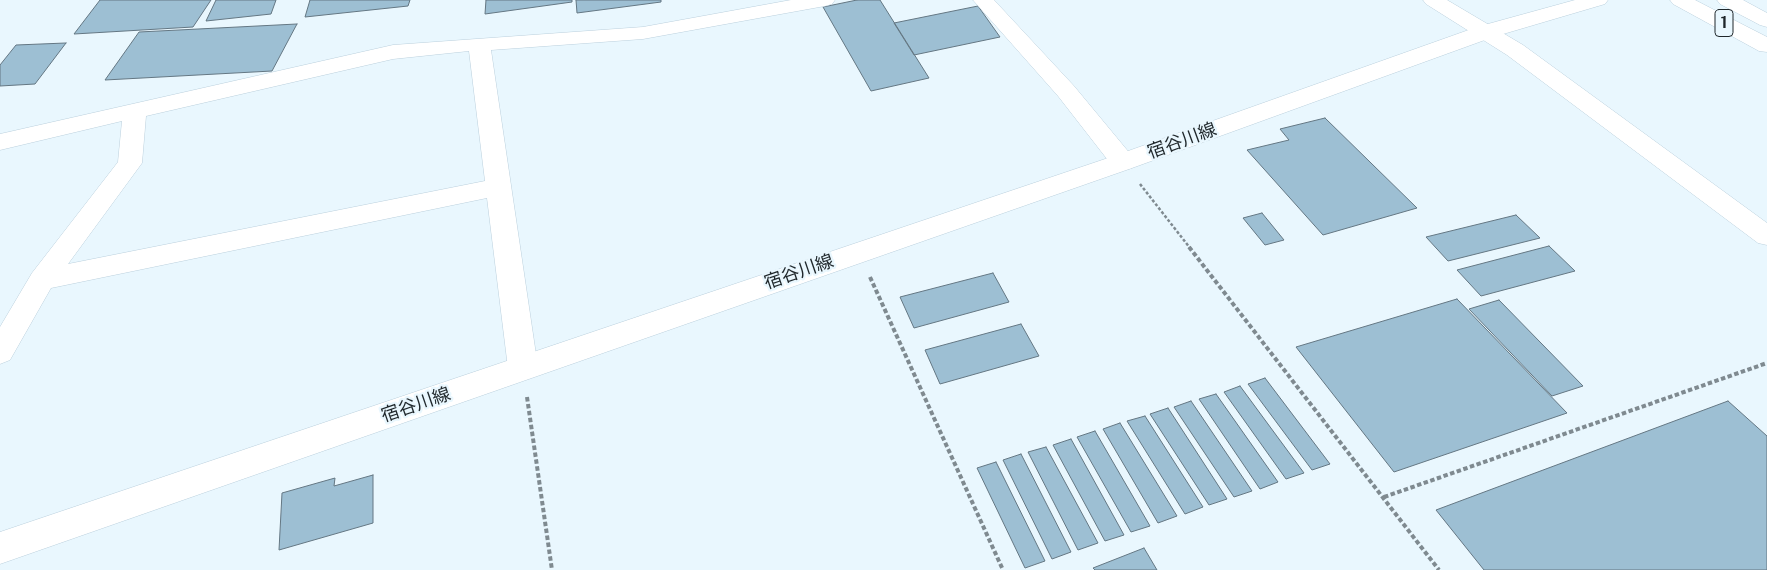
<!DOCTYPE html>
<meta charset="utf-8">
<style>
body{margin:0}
canvas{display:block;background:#e9f7fe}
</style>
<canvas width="1767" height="570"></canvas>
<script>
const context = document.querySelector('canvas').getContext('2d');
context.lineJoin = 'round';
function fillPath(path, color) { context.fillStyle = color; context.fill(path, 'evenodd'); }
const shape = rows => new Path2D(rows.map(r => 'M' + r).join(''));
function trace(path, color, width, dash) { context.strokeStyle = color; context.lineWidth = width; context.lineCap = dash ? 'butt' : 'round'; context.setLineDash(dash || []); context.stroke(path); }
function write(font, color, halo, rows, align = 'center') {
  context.font = font + ' "Public Sans","Noto Sans JP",sans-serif'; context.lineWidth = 4.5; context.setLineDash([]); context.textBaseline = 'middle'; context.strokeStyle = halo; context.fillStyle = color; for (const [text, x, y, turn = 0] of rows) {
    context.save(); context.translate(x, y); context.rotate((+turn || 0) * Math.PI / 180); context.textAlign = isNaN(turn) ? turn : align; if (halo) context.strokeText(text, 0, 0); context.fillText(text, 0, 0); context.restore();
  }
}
const building = shape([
 [100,0,211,0,193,27,74,34,100,0],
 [216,0,276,0,271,14,206,21,216,0],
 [310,0,410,0,408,6,305,17,310,0],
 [486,0,572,0,572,2,485,14,486,0],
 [576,0,661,0,661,2,577,13,576,0],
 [857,0,880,0,929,78,871,91,823,7,857,0],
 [978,6,1000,37,914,55,894,23,978,6],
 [297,24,272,71,105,80,139,32,297,24],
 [66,43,35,84,0,86,0,65,16,45,66,43],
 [1325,118,1417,208,1323,235,1247,150,1289,140,1280,129,1325,118],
 [1262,213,1284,240,1265,245,1243,218,1262,213],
 [1516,215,1540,238,1448,261,1426,237,1516,215],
 [1549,246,1575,271,1481,296,1457,270,1549,246],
 [993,273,1009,302,914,328,900,297,993,273],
 [1457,299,1567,413,1394,472,1296,347,1457,299],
 [1499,300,1583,386,1552,396,1469,309,1499,300],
 [1021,324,1039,356,940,384,925,350,1021,324],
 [1265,378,1330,464,1312,470,1248,384,1265,378],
 [1240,386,1304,473,1286,479,1224,392,1240,386],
 [1216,394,1278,482,1260,489,1199,399,1216,394],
 [1191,401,1252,491,1234,497,1174,407,1191,401],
 [1728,401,1767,436,1767,570,1484,570,1436,510,1728,401],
 [1168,408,1227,499,1209,505,1150,414,1168,408],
 [1145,416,1203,507,1185,514,1127,421,1145,416],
 [1120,423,1177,516,1158,523,1103,429,1120,423],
 [1095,431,1150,526,1131,532,1077,437,1095,431],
 [1071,439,1124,535,1105,541,1053,445,1071,439],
 [1046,447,1098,543,1078,550,1028,452,1046,447],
 [1021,454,1071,552,1052,559,1003,460,1021,454],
 [996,462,1045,561,1025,568,977,468,996,462],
 [373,475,373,523,279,550,282,493,335,478,334,486,373,475],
 [1144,548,1157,570,1095,570,1093,568,1144,548]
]);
fillPath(building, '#9dbfd3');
trace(building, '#647783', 1);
const street = shape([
 [791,0,835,0,832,4,825,6,643,39,491,50,538,368,533,376,523,380,513,376,508,368,487,198,51,288,10,360,0,364,0,327,32,273,118,162,122,121,0,150,0,134,393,45,643,27,791,0],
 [469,51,485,181,68,264,142,163,146,116,393,59,469,51],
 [973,0,994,0,1074,86,1132,156,1135,162,1132,168,1123,170,1114,168,1058,96,973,0],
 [1423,0,1447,0,1523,45,1767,223,1767,245,1758,243,1507,55,1426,4,1423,0]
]);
const secondary = shape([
 [1575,0,1608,0,1605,4,1493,37,1132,168,0,564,0,532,1114,156,1477,27,1575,0]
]);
const highway = shape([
 [1670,0,1695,0,1767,37,1767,52,1759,51,1673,4,1670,0],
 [1717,0,1743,0,1767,13,1767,27,1760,25,1720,4,1717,0]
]);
trace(street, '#bbd0dd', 1);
trace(secondary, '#bbd0dd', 1);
trace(highway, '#bbd0dd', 1);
trace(shape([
 [1140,184,1190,248]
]), '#7f8a90', 2.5, [3, 2]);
trace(shape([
 [1189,247,1439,570],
 [870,277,1003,570],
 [527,397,552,570],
 [1384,497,1767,363]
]), '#7f8a90', 4, [4.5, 2.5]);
fillPath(street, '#fff');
fillPath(secondary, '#fff');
fillPath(highway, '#fff');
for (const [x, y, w] of [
 [1724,23,18]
]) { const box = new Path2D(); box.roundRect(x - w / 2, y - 13.5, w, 27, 4); context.fillStyle = '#e9f7fe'; context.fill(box); trace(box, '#1f272b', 1); }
write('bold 16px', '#1f272b', null, [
 ["1",1724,23]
]);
write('18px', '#1f272b', '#e9f7fe', [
 ["宿谷川線",1182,141,-20],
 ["宿谷川線",799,272,-19],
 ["宿谷川線",416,405,-19]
]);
</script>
